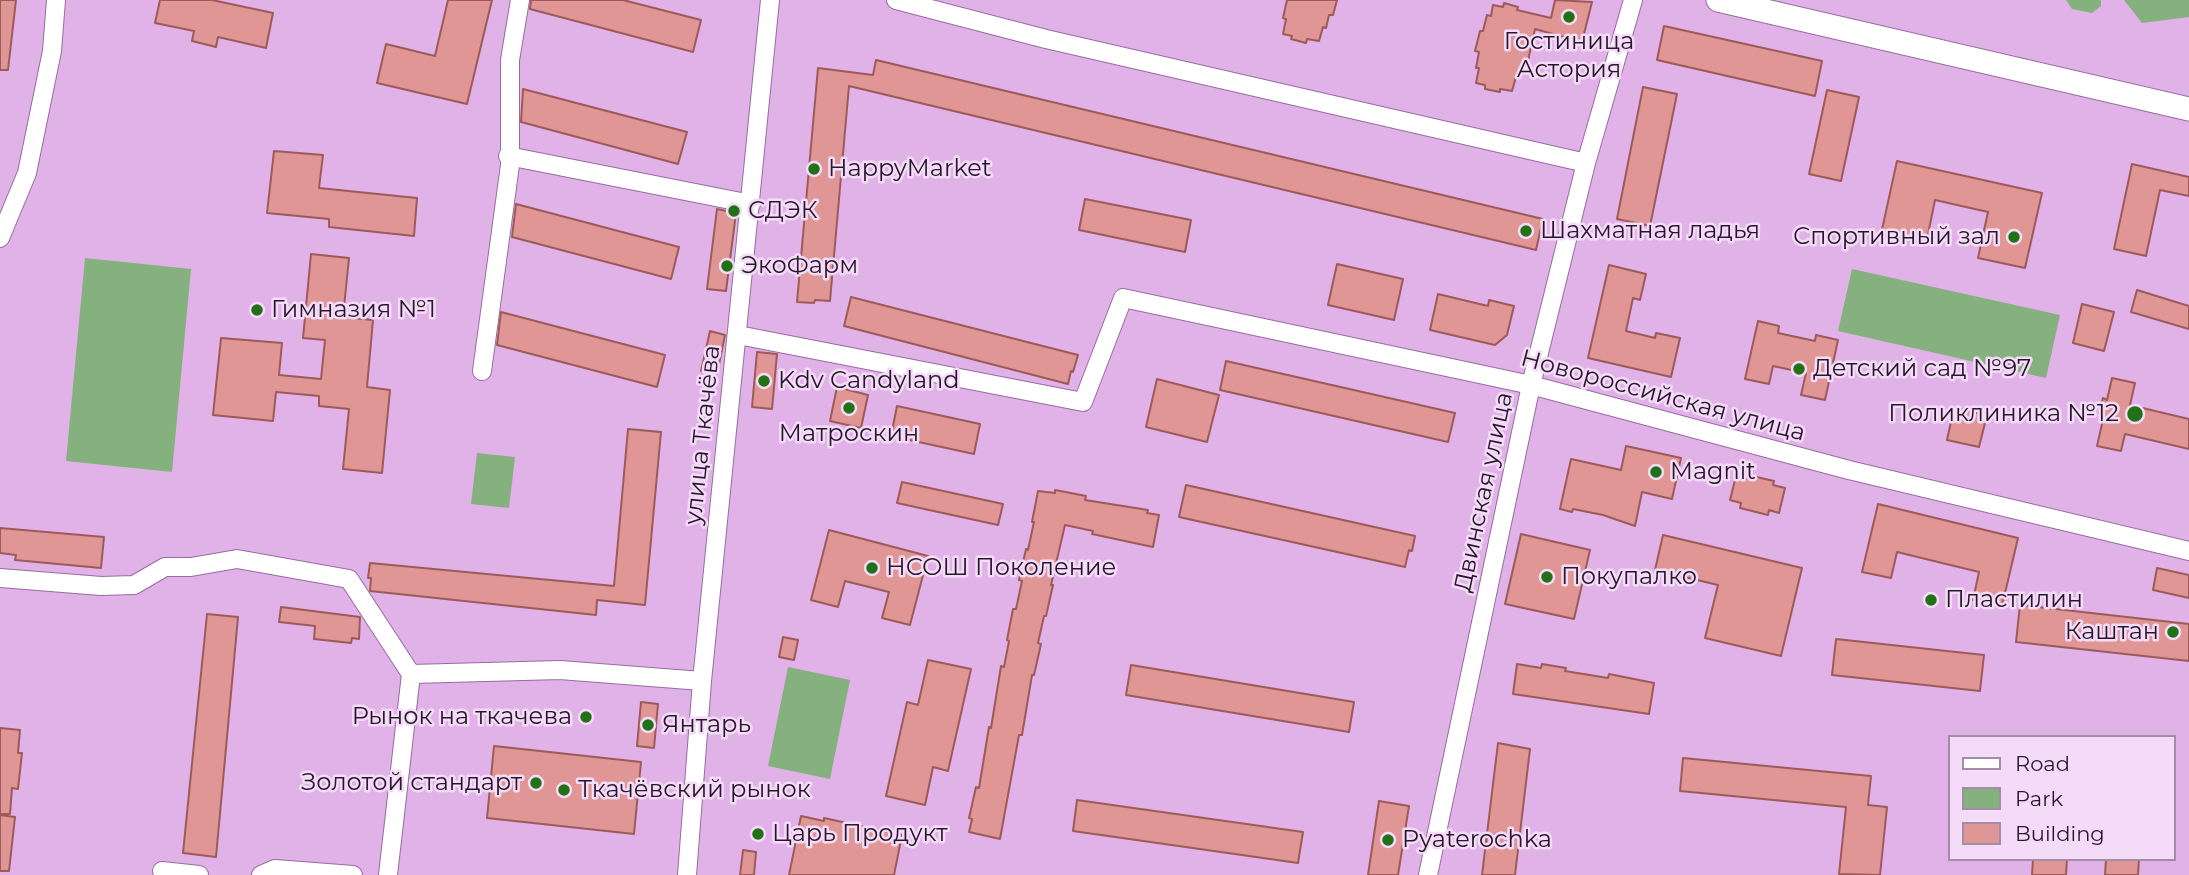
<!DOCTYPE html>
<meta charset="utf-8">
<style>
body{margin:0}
#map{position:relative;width:2189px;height:875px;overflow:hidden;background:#e0b2e8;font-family:Montserrat,sans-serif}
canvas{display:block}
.legend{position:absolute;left:1948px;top:735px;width:228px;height:126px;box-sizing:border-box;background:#f4dcf8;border:2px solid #a28da6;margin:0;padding:9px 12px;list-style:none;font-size:21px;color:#28172b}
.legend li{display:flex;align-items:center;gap:14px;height:35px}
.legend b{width:35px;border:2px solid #a28da6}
</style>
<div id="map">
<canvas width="2189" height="875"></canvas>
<ul class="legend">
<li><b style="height:9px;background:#fff"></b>Road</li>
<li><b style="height:19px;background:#84b17d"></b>Park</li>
<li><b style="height:19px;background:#df9694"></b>Building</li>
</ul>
</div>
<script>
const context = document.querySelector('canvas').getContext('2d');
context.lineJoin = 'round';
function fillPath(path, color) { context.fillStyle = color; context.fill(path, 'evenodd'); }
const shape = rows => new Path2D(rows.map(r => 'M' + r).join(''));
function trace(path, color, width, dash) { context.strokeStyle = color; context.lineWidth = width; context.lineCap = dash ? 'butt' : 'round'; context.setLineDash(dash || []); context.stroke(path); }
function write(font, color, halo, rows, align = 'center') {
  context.font = font + ' Montserrat,sans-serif'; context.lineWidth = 5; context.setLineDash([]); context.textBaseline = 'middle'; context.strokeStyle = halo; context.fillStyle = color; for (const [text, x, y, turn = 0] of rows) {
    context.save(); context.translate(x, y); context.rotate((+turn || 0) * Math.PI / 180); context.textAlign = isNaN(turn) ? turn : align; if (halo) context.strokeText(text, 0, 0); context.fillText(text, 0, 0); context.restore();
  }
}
fillPath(shape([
 [2066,0,2101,0,2101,6,2092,13,2072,9],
 [2124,0,2189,0,2189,17,2142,23],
 [85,258,191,269,172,472,66,461],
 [1852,269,2060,315,2046,378,1838,331],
 [477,453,515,457,509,508,471,504],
 [788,667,850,680,830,779,768,766]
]), '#84b17d');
const building = shape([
 [0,0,16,0,8,70,0,70,0,0],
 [160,0,212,0,273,13,266,48,218,37,216,47,192,41,194,31,155,23,160,0],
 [448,0,492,0,467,104,377,83,386,44,435,56,448,0],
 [531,0,623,0,701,20,693,52,530,9,531,0],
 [1287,0,1337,0,1333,15,1329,15,1326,28,1323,27,1319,41,1307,39,1306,43,1291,39,1292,36,1283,34,1286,19,1283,18,1287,0],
 [1555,0,1592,2,1582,42,1535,29,1527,65,1522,64,1519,78,1516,77,1512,91,1500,89,1500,92,1485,89,1485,85,1476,83,1479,68,1476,68,1479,52,1475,51,1480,31,1483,31,1487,15,1491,16,1493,5,1503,7,1504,3,1518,7,1517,10,1551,18,1555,0],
 [1664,26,1822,61,1815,96,1657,60,1664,26],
 [876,60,1543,219,1536,250,849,86,830,301,815,300,814,303,797,302,818,68,873,75,876,60],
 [1643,87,1677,94,1650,226,1617,219,1643,87],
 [523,89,687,132,678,164,521,122,523,89],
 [1827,90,1859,97,1841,181,1809,174,1827,90],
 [274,151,323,155,319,188,417,198,414,236,329,227,329,219,267,213,274,151],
 [1897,161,2042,193,2025,268,1978,258,1988,212,1935,200,1926,244,1881,234,1897,161],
 [2132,164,2189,177,2189,196,2160,190,2146,256,2114,249,2132,164],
 [1085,199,1191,220,1185,252,1079,230,1085,199],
 [516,204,679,247,671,279,512,237,516,204],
 [717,209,736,213,726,291,707,289,717,209],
 [311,254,349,258,343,317,373,320,367,387,390,390,382,473,343,469,349,409,319,406,319,396,276,392,273,421,213,415,221,338,282,343,279,375,321,379,325,340,303,338,311,254],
 [1337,264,1403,279,1394,320,1328,305,1337,264],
 [1609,265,1646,274,1640,300,1633,298,1626,331,1655,338,1656,333,1680,338,1671,377,1588,358,1609,265],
 [2137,290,2189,306,2189,329,2131,312,2137,290],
 [1438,294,1488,306,1489,300,1514,306,1507,335,1495,345,1430,330,1438,294],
 [851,297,1078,355,1073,372,1071,371,1068,384,844,326,851,297],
 [2082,304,2114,312,2104,351,2073,343,2082,304],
 [501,312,665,355,657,387,497,345,501,312],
 [1758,321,1779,326,1778,333,1815,341,1816,335,1838,340,1825,400,1801,395,1806,373,1773,366,1769,384,1745,379,1758,321],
 [710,331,725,335,717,374,701,371,710,331],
 [757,352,777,354,772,409,752,407,757,352],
 [1226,361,1455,413,1448,442,1220,390,1226,361],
 [2112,378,2135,383,2130,405,2189,419,2189,449,2125,434,2121,451,2097,446,2104,415,2099,413,2103,398,2107,400,2112,378],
 [1157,379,1219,395,1207,442,1146,427,1157,379],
 [837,387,868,395,861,428,830,421,837,387],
 [897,406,980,424,974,454,891,436,897,406],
 [1954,408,1987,415,1979,447,1947,440,1954,408],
 [628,429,661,432,645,605,597,600,596,615,370,591,371,578,368,578,370,563,614,586,628,429],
 [1626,446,1681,458,1672,499,1642,492,1635,526,1603,515,1573,509,1572,512,1560,509,1571,459,1621,470,1626,446],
 [1748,475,1774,481,1773,485,1785,488,1779,513,1769,510,1768,515,1740,508,1741,503,1730,500,1736,476,1747,479,1748,475],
 [902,482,1003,504,998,525,897,503,902,482],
 [1186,485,1415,536,1412,551,1409,550,1405,567,1179,517,1186,485],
 [1055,490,1086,496,1085,500,1148,510,1147,513,1159,515,1153,547,1092,534,1093,531,1065,525,1051,585,1053,585,1046,616,1044,616,1038,643,1041,644,1034,675,1032,675,1022,735,1019,735,1000,839,969,832,972,819,969,818,976,787,979,788,989,727,991,728,1001,666,1004,667,1009,641,1007,640,1013,609,1016,609,1022,581,1019,580,1026,549,1028,550,1034,522,1032,522,1038,491,1055,493,1055,490],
 [1878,504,2018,538,2002,606,1973,600,1979,572,1897,552,1891,578,1862,572,1878,504],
 [0,528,104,537,101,568,15,560,16,555,0,553,0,528],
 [829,530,928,556,910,625,882,618,889,592,845,581,838,607,811,600,829,530],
 [1521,534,1590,550,1574,619,1505,604,1521,534],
 [1663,535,1802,568,1781,656,1705,638,1718,585,1655,570,1663,535],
 [2157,568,2189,575,2189,598,2153,590,2157,568],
 [2020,605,2189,624,2189,661,2016,642,2020,605],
 [281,607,360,617,359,639,352,638,351,643,314,639,315,626,279,622,281,607],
 [207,614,238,617,216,857,183,853,207,614],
 [783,637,798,640,794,660,779,657,783,637],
 [1836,639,1984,655,1980,691,1832,675,1836,639],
 [928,660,971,669,948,771,933,767,925,805,886,796,907,702,918,705,928,660],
 [1517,664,1541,668,1542,664,1566,668,1565,671,1608,678,1609,674,1654,683,1649,714,1513,694,1517,664],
 [1131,665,1354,702,1349,732,1126,695,1131,665],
 [641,702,658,704,654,748,637,746,641,702],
 [0,728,20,730,18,753,22,753,18,789,12,788,10,814,0,814,0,728],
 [1498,743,1530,749,1515,875,1482,875,1498,743],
 [494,746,641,762,634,834,487,818,494,746],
 [1683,758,1871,776,1868,805,1887,807,1880,875,1839,874,1846,807,1680,791,1683,758],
 [1077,800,1303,832,1298,863,1073,831,1077,800],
 [1379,801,1409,806,1398,875,1368,875,1379,801],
 [0,815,15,817,9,871,0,871,0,815],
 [801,816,824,821,824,818,902,835,894,875,789,875,801,816],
 [743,850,756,852,754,875,740,875,743,850],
 [2033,859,2067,859,2066,875,2032,875,2033,859],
 [2106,859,2139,859,2138,875,2105,875,2106,859]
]);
fillPath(building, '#df9694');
trace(building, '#9d5a59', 2);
const minor = shape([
 [896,0,1046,39,1586,163],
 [508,156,751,204],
 [0,238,27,173,52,51,56,0],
 [738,335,1083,402,1123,298,1531,385,1849,470,2189,551],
 [482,371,510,165,510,60,520,0],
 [0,578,101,586,134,585,165,567,191,567,237,559,349,579,411,674,388,875],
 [411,674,560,670,702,681],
 [162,871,199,875],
 [261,875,275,869,353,875],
 [687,875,702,681,770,0],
 [1428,875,1531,385,1586,163,1633,0]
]);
const tertiary = shape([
 [1718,0,2189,109]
]);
trace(minor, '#976d9f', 20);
trace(tertiary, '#976d9f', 25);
trace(minor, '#fff', 18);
trace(tertiary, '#fff', 23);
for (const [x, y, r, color] of [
 [1569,17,7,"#227117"],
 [814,169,7,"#227117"],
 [734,211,7,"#227117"],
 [1526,231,7,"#227117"],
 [2014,237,7,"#227117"],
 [727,266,7,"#227117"],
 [257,310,7,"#227117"],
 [1799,369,7,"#227117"],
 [764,381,7,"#227117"],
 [849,408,7,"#227117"],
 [2135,414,9,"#227117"],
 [1656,472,7,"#227117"],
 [872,568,7,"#227117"],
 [1547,577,7,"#227117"],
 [1931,600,7,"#227117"],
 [2173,632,7,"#227117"],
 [586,717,7,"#227117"],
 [648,725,7,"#227117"],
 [536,783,7,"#227117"],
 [564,790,7,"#227117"],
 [758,834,7,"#227117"],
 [1388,840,7,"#227117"]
]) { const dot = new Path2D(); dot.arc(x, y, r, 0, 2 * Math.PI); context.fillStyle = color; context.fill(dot); trace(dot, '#f4dcf8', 2.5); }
write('24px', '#28172b', '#f4dcf8', [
 ["Гостиница",1569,42,"center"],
 ["Астория",1569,70,"center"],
 ["HappyMarket",828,169],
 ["СДЭК",748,211],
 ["Шахматная ладья",1540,231],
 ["Спортивный зал",2000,237,"right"],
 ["ЭкоФарм",741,266],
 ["Гимназия №1",271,310],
 ["Детский сад №97",1813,369],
 ["Kdv Candyland",778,381],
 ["Поликлиника №12",2119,414,"right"],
 ["Матроскин",849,434,"center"],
 ["Magnit",1670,472],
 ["НСОШ Поколение",886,568],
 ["Покупалко",1561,577],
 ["Пластилин",1945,600],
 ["Каштан",2159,632,"right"],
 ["Рынок на ткачева",572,717,"right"],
 ["Янтарь",662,725],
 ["Золотой стандарт",522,783,"right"],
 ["Ткачёвский рынок",578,790],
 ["Царь Продукт",772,834],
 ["Pyaterochka",1402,840]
], 'left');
write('24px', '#28172b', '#f4dcf8', [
 ["Новороссийская улица",1663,396,15],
 ["улица Ткачёва",703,435,-84],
 ["Двинская улица",1484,492,-78]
]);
</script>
